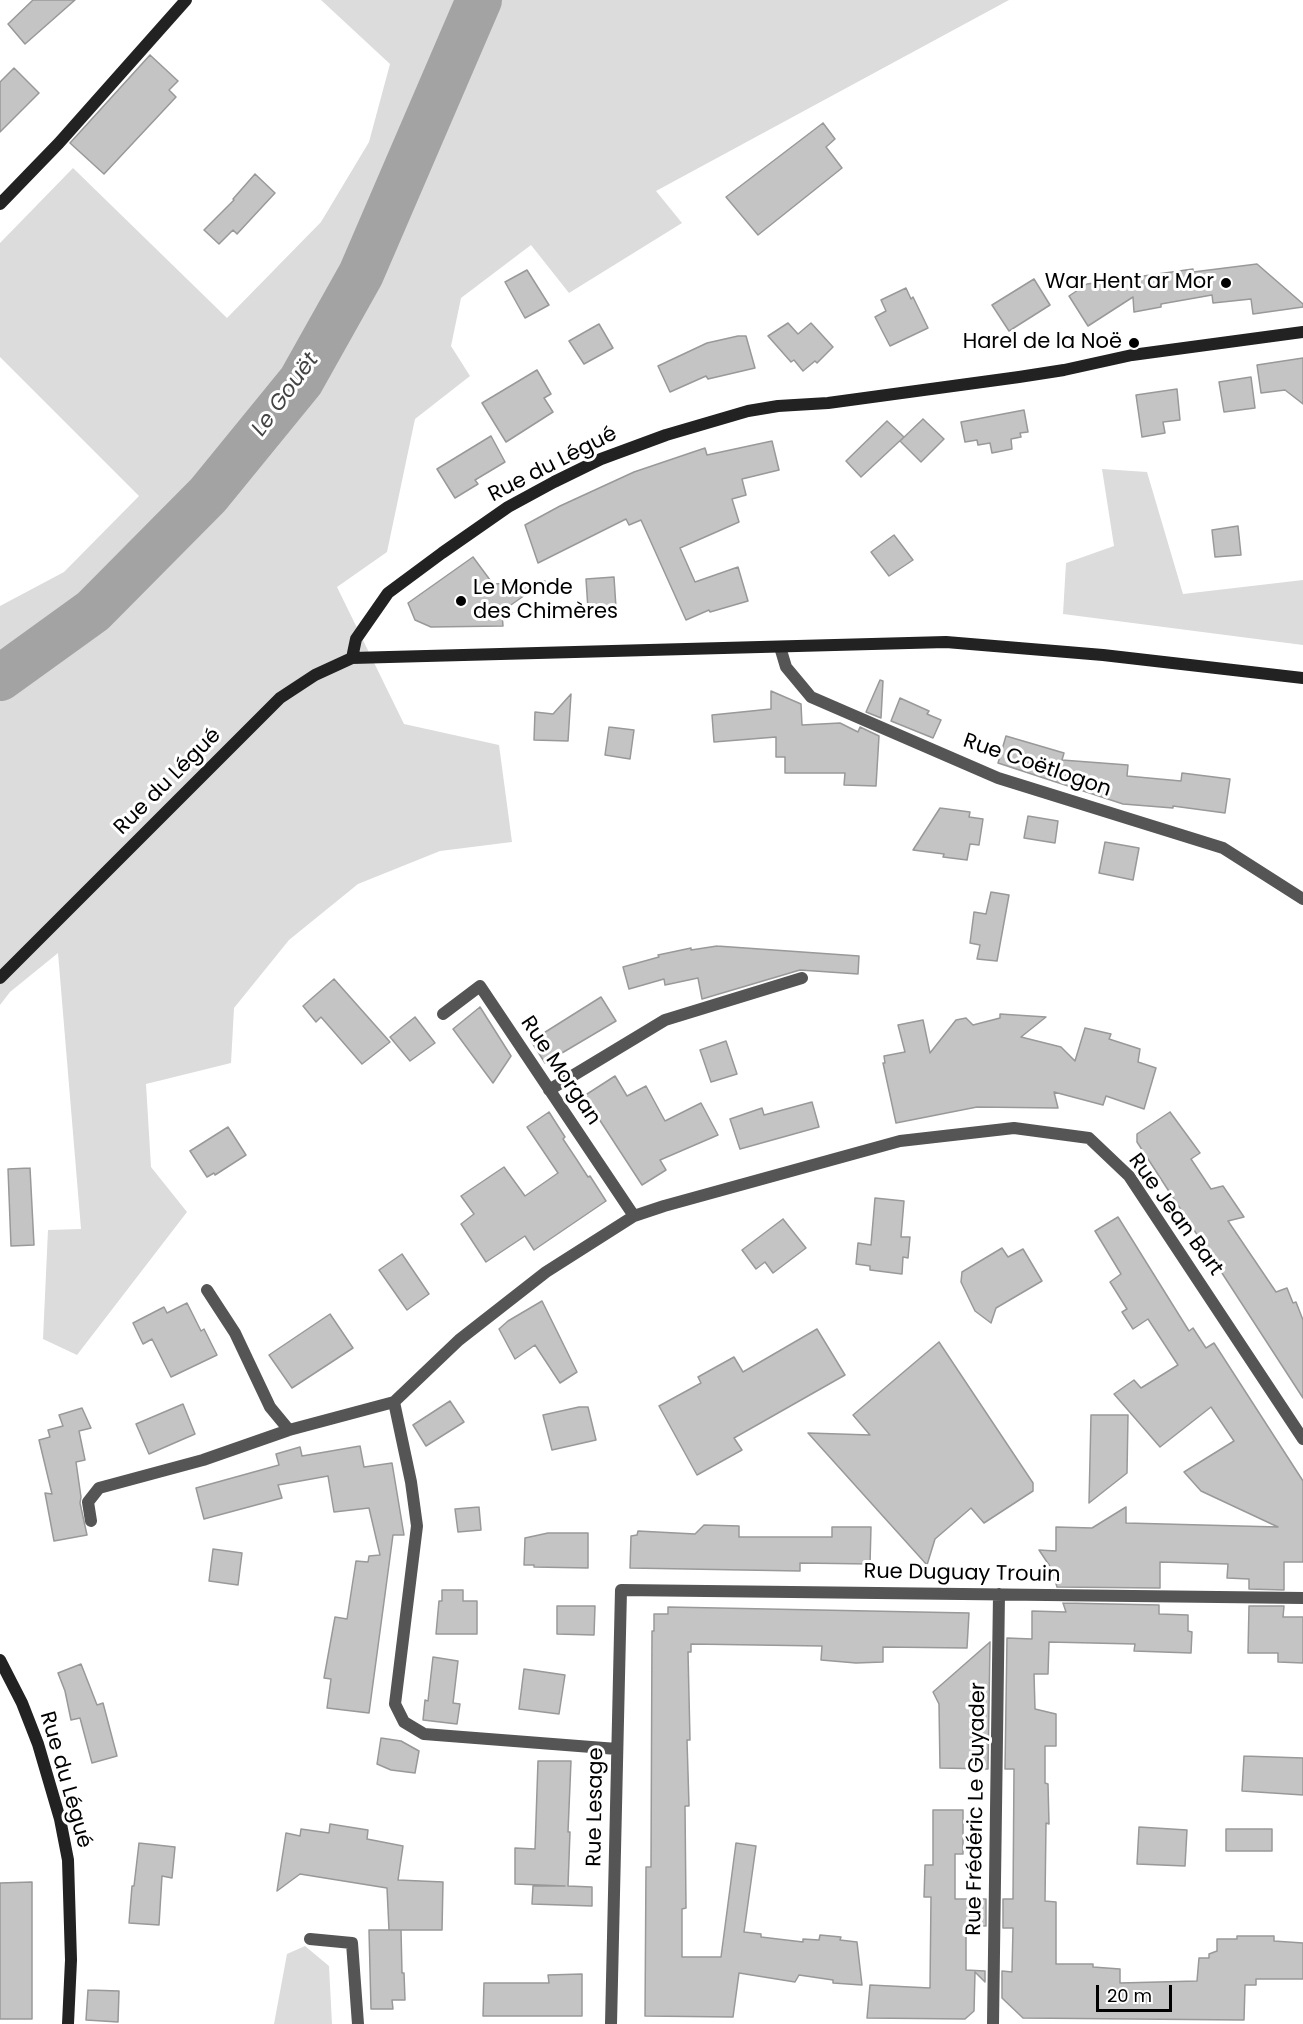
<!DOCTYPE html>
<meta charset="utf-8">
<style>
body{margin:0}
#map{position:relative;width:1303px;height:2024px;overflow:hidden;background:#fff;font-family:Poppins,sans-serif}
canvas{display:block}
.scale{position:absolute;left:1096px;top:1985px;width:76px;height:27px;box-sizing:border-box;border:3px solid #000;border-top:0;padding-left:8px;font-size:18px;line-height:21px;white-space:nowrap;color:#000;-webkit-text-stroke:4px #fff;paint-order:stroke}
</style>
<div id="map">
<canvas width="1303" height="2024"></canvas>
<div class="scale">20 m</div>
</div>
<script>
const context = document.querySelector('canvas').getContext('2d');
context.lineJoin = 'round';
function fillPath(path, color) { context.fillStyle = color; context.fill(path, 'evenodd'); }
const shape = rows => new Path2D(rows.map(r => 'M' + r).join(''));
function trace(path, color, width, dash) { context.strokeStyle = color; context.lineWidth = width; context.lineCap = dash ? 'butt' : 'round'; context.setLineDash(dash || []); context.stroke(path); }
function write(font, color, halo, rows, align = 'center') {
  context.font = font + ' Poppins,sans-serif'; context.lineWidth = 6; context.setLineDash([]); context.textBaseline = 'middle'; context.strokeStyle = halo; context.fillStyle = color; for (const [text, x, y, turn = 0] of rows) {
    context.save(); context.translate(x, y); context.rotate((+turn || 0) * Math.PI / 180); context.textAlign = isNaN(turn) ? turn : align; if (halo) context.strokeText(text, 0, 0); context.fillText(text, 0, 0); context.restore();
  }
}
fillPath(shape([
 [321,0,1009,0,656,191,682,223,569,293,531,245,461,298,451,346,470,376,415,419,387,552,337,587,404,724,499,745,512,842,440,851,358,884,289,940,234,1008,231,1063,146,1084,151,1167,187,1212,77,1355,43,1339,48,1230,81,1229,58,953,10,992,0,1005,0,606,64,572,139,496,0,357,0,243,73,168,227,318,321,222,369,142,390,64],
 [1102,469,1147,472,1183,594,1303,580,1303,645,1063,614,1066,563,1114,546],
 [305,1946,329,1966,332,2024,274,2024,287,1954]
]), '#dcdcdc');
trace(shape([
 [0,678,93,611,208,495,301,381,361,274,479,0]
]), '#a3a3a3', 46);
const building = shape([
 [33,0,75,0,25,44,8,24,33,0],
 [150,55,178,81,169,90,176,97,104,174,70,143,150,55],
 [14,68,39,93,0,132,0,82,14,68],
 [823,123,835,139,826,147,842,168,758,235,726,197,823,123],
 [255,174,275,193,237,234,233,230,219,244,204,230,234,200,233,199,255,174],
 [1257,264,1303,304,1303,307,1253,314,1251,299,1213,303,1212,295,1161,304,1161,307,1134,312,1133,297,1088,326,1069,296,1087,284,1193,269,1193,272,1257,264],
 [527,270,549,305,525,318,505,282,527,270],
 [1034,279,1050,305,1009,331,992,305,1034,279],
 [906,288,911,299,913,297,928,328,890,346,875,317,886,311,881,300,906,288],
 [788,323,798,334,811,323,833,347,817,363,815,361,803,371,794,360,791,362,768,336,788,323],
 [599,324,613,348,584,364,569,341,599,324],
 [738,336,746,336,755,368,708,379,706,376,670,392,658,366,707,343,738,336],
 [1303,358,1303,404,1285,390,1261,393,1257,365,1303,358],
 [537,370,551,394,544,398,553,412,506,442,482,403,537,370],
 [1251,377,1255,408,1224,412,1219,382,1251,377],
 [1177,389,1180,420,1163,422,1165,433,1142,437,1136,395,1177,389],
 [1024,410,1028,432,1020,433,1021,437,1011,439,1012,449,992,453,990,443,978,445,977,440,965,442,961,422,1024,410],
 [923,419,944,439,921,462,900,441,923,419],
 [887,421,904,437,861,477,846,461,887,421],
 [491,436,505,462,475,480,478,484,455,498,437,469,491,436],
 [772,441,779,470,742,479,746,495,732,499,739,522,680,548,695,582,738,567,748,601,710,612,709,610,686,620,641,520,629,525,626,519,538,563,525,525,560,506,634,472,705,448,707,455,772,441],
 [1238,526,1241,555,1215,557,1212,530,1238,526],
 [894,535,913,560,889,576,871,552,894,535],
 [473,557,493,584,545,581,508,607,512,613,502,614,503,626,431,627,415,620,408,603,473,557],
 [614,577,616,608,588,609,586,579,614,577],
 [880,680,883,681,881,718,866,712,880,680],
 [771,691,801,704,802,725,840,723,858,732,860,727,879,736,876,786,844,785,845,773,785,773,785,757,776,757,776,737,714,742,712,715,771,709,771,691],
 [571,694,568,741,534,740,535,712,553,714,571,694],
 [900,698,929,711,927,714,941,720,933,738,891,721,900,698],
 [609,727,634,730,630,759,605,755,609,727],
 [1006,736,1064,753,1062,760,1128,765,1127,776,1181,781,1182,773,1230,779,1225,813,1173,806,1173,808,1123,804,998,763,1006,736],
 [940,808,970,812,969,817,983,819,979,845,970,844,967,860,943,857,944,854,913,850,940,808],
 [1028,816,1058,821,1055,843,1024,838,1028,816],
 [1105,842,1139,848,1133,880,1099,873,1105,842],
 [991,892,1009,895,997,961,977,959,980,945,970,943,974,912,986,914,991,892],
 [717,946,859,956,858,974,800,970,702,999,698,978,665,985,664,979,629,989,623,967,659,957,658,955,691,948,691,950,717,946],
 [334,979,390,1042,362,1064,321,1017,316,1022,303,1006,334,979],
 [601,997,616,1021,545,1063,531,1041,601,997],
 [480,1007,511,1056,493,1083,453,1029,480,1007],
 [1000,1014,1046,1017,1021,1037,1061,1047,1075,1061,1085,1028,1111,1034,1109,1039,1140,1049,1138,1062,1156,1068,1144,1109,1106,1096,1103,1105,1054,1092,1058,1108,977,1107,896,1123,883,1063,885,1063,884,1056,905,1052,898,1025,923,1020,930,1053,956,1020,966,1018,973,1025,1000,1018,1000,1014],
 [415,1017,435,1043,410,1061,390,1037,415,1017],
 [726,1041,737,1074,711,1082,700,1050,726,1041],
 [615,1076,627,1096,646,1086,665,1121,701,1103,718,1135,660,1160,666,1170,642,1185,584,1096,615,1076],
 [812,1102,819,1127,740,1149,730,1119,762,1108,764,1115,812,1102],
 [549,1112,565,1137,563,1139,577,1160,588,1177,590,1176,606,1201,534,1250,525,1236,486,1262,461,1224,474,1214,461,1196,504,1167,525,1196,558,1173,527,1127,549,1112],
 [1170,1112,1200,1153,1191,1159,1211,1189,1223,1186,1244,1217,1228,1221,1276,1292,1287,1288,1293,1303,1296,1302,1303,1320,1303,1398,1137,1142,1137,1134,1170,1112],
 [228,1127,246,1155,215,1175,214,1173,207,1177,190,1151,228,1127],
 [30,1168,34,1245,11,1246,8,1169,30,1168],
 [875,1198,904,1201,901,1237,910,1237,908,1258,903,1257,902,1274,870,1270,870,1266,856,1264,858,1243,871,1245,875,1198],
 [1118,1217,1189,1331,1193,1328,1206,1348,1214,1343,1303,1481,1303,1562,1284,1562,1284,1590,1249,1589,1249,1579,1227,1578,1228,1564,1160,1562,1160,1588,1057,1587,1051,1568,1039,1550,1056,1551,1056,1527,1092,1528,1126,1507,1126,1523,1278,1527,1201,1491,1184,1472,1234,1441,1211,1407,1160,1447,1114,1394,1134,1380,1141,1388,1178,1365,1148,1319,1133,1329,1122,1312,1127,1309,1110,1282,1121,1274,1095,1231,1118,1217],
 [783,1219,806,1248,773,1273,765,1262,756,1269,742,1250,783,1219],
 [1002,1248,1008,1257,1023,1249,1042,1281,996,1308,991,1323,975,1311,961,1282,962,1272,1002,1248],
 [402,1254,429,1294,407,1310,379,1270,402,1254],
 [542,1301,577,1372,560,1383,535,1345,515,1359,499,1329,508,1321,542,1301],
 [187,1303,201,1331,204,1329,217,1355,171,1377,152,1339,143,1344,133,1323,164,1307,167,1313,187,1303],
 [330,1314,353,1348,292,1388,269,1355,330,1314],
 [817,1329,845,1375,734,1438,742,1450,697,1475,659,1406,701,1383,698,1377,734,1357,743,1372,817,1329],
 [939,1342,1033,1483,1033,1491,984,1523,971,1508,935,1539,927,1565,808,1433,870,1435,853,1415,939,1342],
 [450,1401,464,1422,426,1446,413,1425,450,1401],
 [183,1404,195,1434,149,1454,136,1424,183,1404],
 [579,1407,588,1407,596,1440,552,1450,543,1415,579,1407],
 [82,1408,91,1428,79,1431,85,1460,76,1462,81,1497,80,1503,87,1535,54,1541,45,1493,52,1494,39,1440,50,1437,48,1430,63,1426,59,1415,82,1408],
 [1091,1415,1128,1415,1127,1473,1089,1503,1091,1415],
 [360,1446,364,1467,392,1463,404,1535,393,1535,369,1713,327,1708,331,1679,324,1678,335,1617,347,1619,356,1561,368,1562,369,1556,380,1555,369,1508,334,1512,328,1476,278,1485,282,1498,204,1519,196,1488,279,1465,276,1454,300,1447,302,1456,360,1446],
 [479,1507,481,1530,458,1532,455,1509,479,1507],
 [704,1525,739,1526,739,1537,832,1537,832,1527,871,1527,870,1564,800,1563,800,1571,630,1568,631,1536,637,1535,638,1531,695,1534,704,1525],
 [548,1533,588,1533,588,1568,534,1567,534,1565,524,1565,525,1538,548,1533],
 [213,1549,242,1553,238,1585,209,1581,213,1549],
 [442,1590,463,1590,463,1601,477,1601,477,1634,436,1634,439,1601,442,1601,442,1590],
 [1063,1603,1159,1605,1159,1614,1188,1615,1188,1631,1192,1632,1191,1653,1134,1651,1135,1644,1049,1642,1048,1674,1034,1674,1035,1709,1056,1714,1056,1746,1045,1746,1045,1783,1048,1784,1049,1824,1046,1823,1045,1901,1056,1902,1056,1964,1093,1964,1093,1967,1120,1969,1120,1983,1197,1981,1199,1958,1209,1958,1209,1954,1217,1951,1217,1939,1237,1939,1237,1936,1274,1936,1274,1941,1303,1943,1303,1979,1256,1979,1256,1985,1245,1985,1244,2020,1023,2018,1002,1998,1002,1971,1012,1972,1013,1928,1003,1928,1003,1899,1013,1899,1014,1769,1005,1769,1007,1638,1032,1639,1032,1611,1066,1612,1063,1603],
 [557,1606,595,1606,594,1635,557,1634,557,1606],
 [1249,1606,1284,1606,1283,1617,1303,1617,1303,1663,1278,1662,1278,1653,1248,1653,1249,1606],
 [668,1607,969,1613,967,1648,883,1647,883,1662,856,1663,821,1660,822,1646,691,1644,691,1652,688,1652,690,1740,687,1740,689,1806,685,1806,686,1908,682,1909,682,1957,721,1957,736,1843,756,1846,744,1932,761,1934,761,1937,803,1942,803,1939,819,1940,820,1935,841,1937,840,1940,857,1942,862,1985,833,1983,833,1980,799,1975,795,1982,739,1973,733,2017,645,2016,646,1867,651,1867,652,1631,654,1631,654,1614,668,1614,668,1607],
 [990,1642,988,1769,940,1768,939,1704,933,1692,990,1642],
 [433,1657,458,1661,453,1703,460,1704,457,1724,423,1720,425,1700,428,1701,433,1657],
 [81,1664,97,1705,103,1703,117,1756,92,1763,80,1718,71,1720,65,1691,58,1673,81,1664],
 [524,1669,565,1675,559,1714,519,1709,524,1669],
 [381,1738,401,1741,419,1751,415,1773,391,1770,377,1764,381,1738],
 [1244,1756,1303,1758,1303,1795,1242,1791,1244,1756],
 [538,1761,571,1761,568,1832,570,1832,568,1886,592,1887,592,1906,532,1904,533,1886,565,1886,515,1884,515,1848,535,1849,538,1761],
 [933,1810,963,1810,963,1854,955,1854,955,1899,986,1899,986,1926,966,1925,966,1970,985,1971,985,1982,975,1972,974,2011,965,2019,867,2018,870,1985,930,1988,931,1897,924,1897,925,1865,933,1865,933,1810],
 [330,1824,368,1830,367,1839,403,1846,398,1880,443,1882,442,1930,389,1930,387,1888,300,1874,277,1891,286,1833,300,1836,301,1829,329,1833,330,1824],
 [1139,1827,1187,1830,1185,1866,1137,1864,1139,1827],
 [1226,1829,1272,1829,1272,1851,1226,1851,1226,1829],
 [139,1843,175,1847,172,1878,162,1876,159,1925,129,1923,132,1886,134,1886,139,1843],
 [32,1882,32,2019,0,2019,0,1883,32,1882],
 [369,1930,401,1930,402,1973,404,1973,405,2000,392,2000,393,2009,371,2009,369,1930],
 [582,1974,582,2016,483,2016,484,1983,549,1983,548,1975,582,1974],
 [88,1990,119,1991,118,2022,86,2020,88,1990]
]);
fillPath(building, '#c4c4c4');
trace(building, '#999', 1.5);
trace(shape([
 [780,647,786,667,811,697,998,778,1223,848,1303,899],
 [443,1014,480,986,634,1216],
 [549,1090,665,1020,802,978],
 [207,1290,235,1333,270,1407,289,1430],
 [394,1402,411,1482,417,1526,395,1704,404,1722,424,1734,617,1749],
 [91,1521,88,1502,99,1488,203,1460,289,1430,394,1402,459,1340,546,1272,634,1216,664,1206,900,1141,1014,1128,1089,1138,1129,1176,1303,1439],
 [310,1939,352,1943,358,2024],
 [611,2024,621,1590,1303,1598],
 [993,2024,999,1594]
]), '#555', 12);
trace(shape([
 [0,204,59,143,186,0],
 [352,658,356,639,388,593,442,553,508,507,554,482,601,459,666,435,748,411,778,406,828,403,1019,377,1064,370,1132,355,1303,332],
 [0,978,280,698,315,675,352,658,946,642,1103,655,1303,678],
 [0,1660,22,1703,38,1744,60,1819,68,1860,71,1960,68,2024]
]), '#222', 12);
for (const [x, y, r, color] of [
 [1226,283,6,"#000"],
 [1134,343,6,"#000"],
 [461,601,6,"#000"]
]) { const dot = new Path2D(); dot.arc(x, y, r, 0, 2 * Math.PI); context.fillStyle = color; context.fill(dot); trace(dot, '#fff', 2); }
write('21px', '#000', '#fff', [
 ["War Hent ar Mor",1214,283],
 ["Harel de la Noë",1122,343],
 ["Le Monde",473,589,"left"],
 ["des Chimères",473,613,"left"]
], 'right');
write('21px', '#000', '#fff', [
 ["Rue du Légué",553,465,-27],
 ["Rue Coëtlogon",1037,766,19],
 ["Rue du Légué",168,782,-45],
 ["Rue Morgan",560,1071,56],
 ["Rue Jean Bart",1175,1215,54],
 ["Rue Duguay Trouin",962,1574,1],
 ["Rue du Légué",65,1780,74],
 ["Rue Lesage",596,1807,-89],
 ["Rue Frédéric Le Guyader",977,1809,-89]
]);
write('italic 22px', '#444', '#fff', [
 ["Le Gouët",286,395,-54]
]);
</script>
